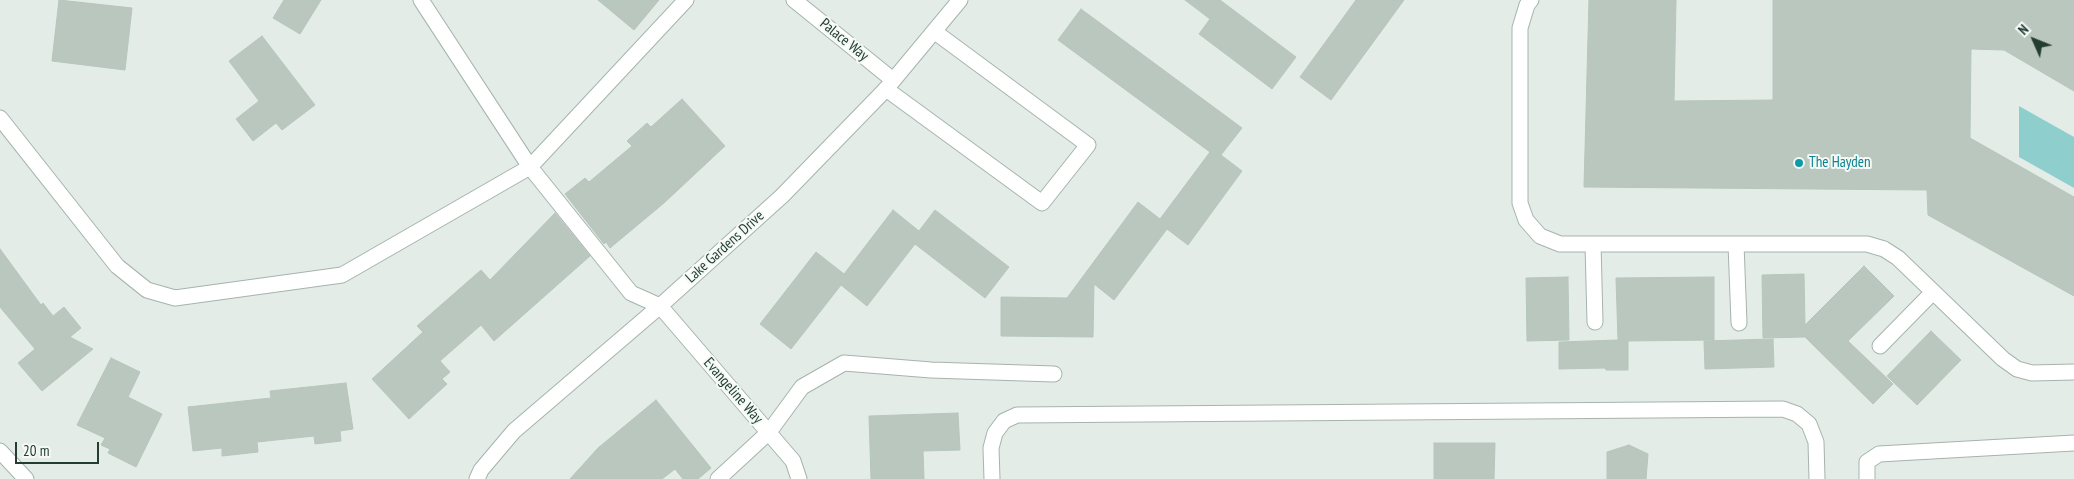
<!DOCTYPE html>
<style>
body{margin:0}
#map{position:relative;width:2074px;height:479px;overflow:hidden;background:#e3ece7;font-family:"PT Sans Narrow",sans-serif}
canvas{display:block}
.north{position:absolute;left:2009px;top:15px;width:50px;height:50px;-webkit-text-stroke:4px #f4f9f5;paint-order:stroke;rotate:314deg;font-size:14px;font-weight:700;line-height:20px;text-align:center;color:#233d32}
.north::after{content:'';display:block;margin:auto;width:18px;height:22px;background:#233d32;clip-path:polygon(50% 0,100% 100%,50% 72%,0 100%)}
.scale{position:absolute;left:15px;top:442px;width:84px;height:22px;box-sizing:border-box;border:2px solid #233d32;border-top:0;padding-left:6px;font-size:15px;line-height:18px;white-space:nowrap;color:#233d32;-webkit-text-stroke:4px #f4f9f5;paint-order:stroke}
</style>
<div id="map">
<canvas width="2074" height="479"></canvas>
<div class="north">N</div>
<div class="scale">20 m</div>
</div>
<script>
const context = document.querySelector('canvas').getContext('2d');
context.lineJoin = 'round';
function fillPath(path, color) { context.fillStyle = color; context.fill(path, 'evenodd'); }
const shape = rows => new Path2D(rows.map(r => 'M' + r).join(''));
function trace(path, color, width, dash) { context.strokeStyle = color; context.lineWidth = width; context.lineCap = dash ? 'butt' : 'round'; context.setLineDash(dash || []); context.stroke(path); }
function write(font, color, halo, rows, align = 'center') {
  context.font = font + ' "PT Sans Narrow",sans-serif'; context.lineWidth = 4; context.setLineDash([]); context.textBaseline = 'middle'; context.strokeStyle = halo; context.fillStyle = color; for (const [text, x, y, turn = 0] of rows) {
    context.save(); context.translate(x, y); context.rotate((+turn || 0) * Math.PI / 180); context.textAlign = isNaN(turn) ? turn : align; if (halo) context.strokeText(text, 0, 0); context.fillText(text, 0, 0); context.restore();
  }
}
fillPath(shape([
 [2019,106,2074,137,2074,188,2019,157]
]), '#8ecfce');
const building = shape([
 [59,0,132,8,125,70,52,61,59,0],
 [284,0,321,0,300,34,273,18,284,0],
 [598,0,659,0,634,30,598,0],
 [1185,0,1220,0,1296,57,1272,89,1199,34,1210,19,1185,0],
 [1356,0,1404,0,1331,100,1300,77,1356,0],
 [1589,0,1676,0,1674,101,1773,100,1773,0,2074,0,2074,91,2004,50,1971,49,1970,138,2074,197,2074,296,1928,215,1927,190,1584,187,1589,0],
 [1081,9,1242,128,1221,155,1242,171,1188,245,1167,229,1114,300,1094,284,1093,337,1001,336,1001,297,1067,298,1138,202,1160,219,1210,152,1058,40,1081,9],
 [262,36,315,105,282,130,276,123,253,141,236,119,259,101,229,61,262,36],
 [682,99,725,146,664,203,610,248,606,242,604,244,565,194,585,178,589,182,632,146,627,141,647,123,651,127,682,99],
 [893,210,919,231,935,210,1009,267,985,298,915,244,867,306,841,285,791,349,760,324,816,252,844,274,893,210],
 [555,213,590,256,494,341,481,325,440,361,450,372,442,379,447,384,409,419,372,379,423,332,417,326,481,270,490,280,555,213],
 [0,249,41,305,43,303,53,316,64,307,81,328,70,337,93,349,42,391,18,363,35,349,0,307,0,249],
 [1864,266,1894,296,1848,341,1893,384,1873,404,1805,337,1763,338,1762,275,1804,274,1805,325,1864,266],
 [1568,277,1569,340,1527,341,1526,278,1568,277],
 [1714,277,1714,340,1628,341,1628,370,1606,370,1605,368,1559,369,1559,342,1618,340,1616,278,1714,277],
 [1931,331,1961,360,1917,405,1887,376,1931,331],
 [1773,339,1774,367,1705,369,1704,341,1773,339],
 [111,358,140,372,128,397,162,414,136,467,108,453,110,449,101,445,105,438,77,425,111,358],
 [346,383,353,429,340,431,341,441,315,444,314,436,257,442,258,452,222,456,222,448,193,451,188,407,271,398,270,391,346,383],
 [656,400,711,468,698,479,683,479,675,469,662,479,570,479,598,448,656,400],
 [958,413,960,450,923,451,924,479,871,479,869,416,958,413],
 [1434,443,1495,443,1494,479,1434,479,1434,443],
 [1629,445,1648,454,1646,479,1607,479,1607,452,1629,445]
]);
fillPath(building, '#b9c7bf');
trace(building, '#b6c6bd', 1);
const lane = shape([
 [421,0,530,167,631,293,660,306],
 [1531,0,1527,5,1520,28,1520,203,1526,220,1540,236,1560,244,1867,244,1884,249,1898,258,2003,359,2017,369,2032,373,2074,372],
 [886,89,1042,203,1088,145,935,32],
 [0,118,117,266,147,290,175,298,342,275,530,167,686,0],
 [1593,244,1595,322],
 [1736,244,1739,323],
 [1880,346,1933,292],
 [718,479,769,432,802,387,844,363,931,370,1054,374],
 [992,479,991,448,995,433,1004,421,1017,415,1783,409,1797,414,1809,424,1816,442,1817,479],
 [1867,479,1867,462,1879,454,2074,443]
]);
const street = shape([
 [794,0,893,80],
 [660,306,793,461,799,479],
 [0,451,26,479],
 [477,479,481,470,514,431,660,306,782,196,886,89,960,0]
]);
trace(lane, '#a6b4ad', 17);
trace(street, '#a6b4ad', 17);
trace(lane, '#fff', 15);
trace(street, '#fff', 15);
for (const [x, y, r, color] of [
 [1799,163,5,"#0f9aa8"]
]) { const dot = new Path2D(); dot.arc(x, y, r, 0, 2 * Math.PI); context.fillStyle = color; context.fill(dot); trace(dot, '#f4f9f5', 2); }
write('15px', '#233d32', '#f4f9f5', [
 ["Palace Way",844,40,39],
 ["Lake Gardens Drive",725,247,-42],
 ["Evangeline Way",733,391,49]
]);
write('15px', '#0d838f', '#f4f9f5', [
 ["The Hayden",1809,163]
], 'left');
</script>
